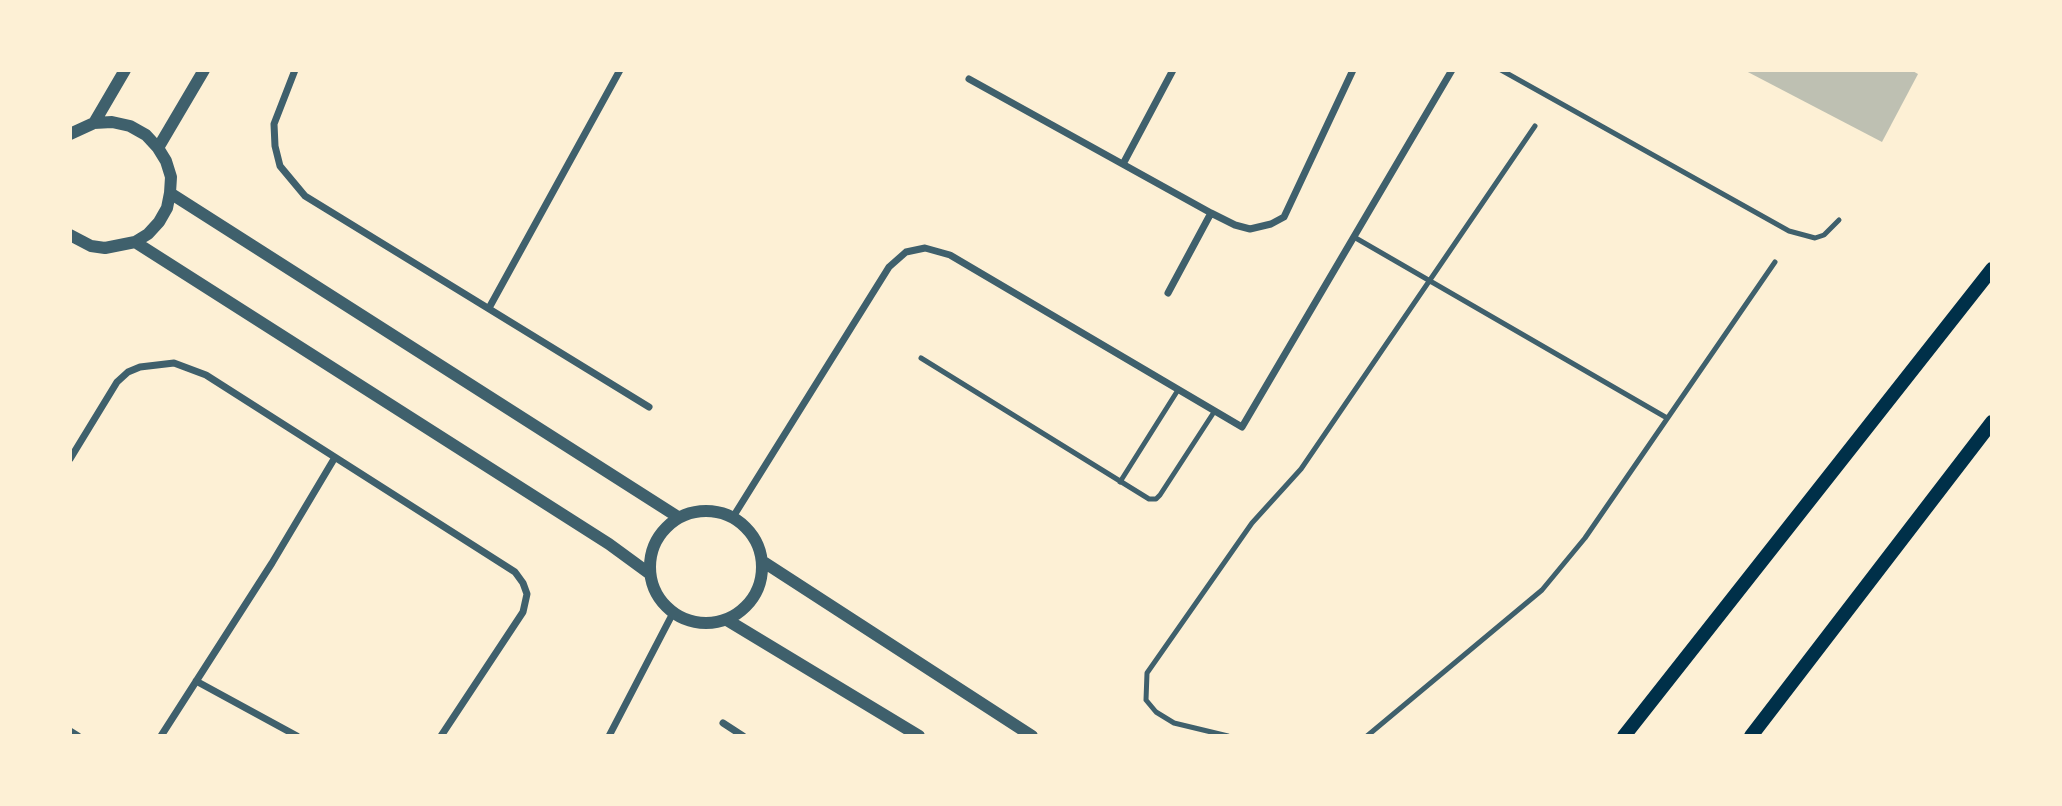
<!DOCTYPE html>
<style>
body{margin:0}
#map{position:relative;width:2062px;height:806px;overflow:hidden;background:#fdf0d5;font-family:Commissioner,sans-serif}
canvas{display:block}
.frame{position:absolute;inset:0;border:72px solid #fdf0d5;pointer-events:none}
</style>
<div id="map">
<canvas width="2062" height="806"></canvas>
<div class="frame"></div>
</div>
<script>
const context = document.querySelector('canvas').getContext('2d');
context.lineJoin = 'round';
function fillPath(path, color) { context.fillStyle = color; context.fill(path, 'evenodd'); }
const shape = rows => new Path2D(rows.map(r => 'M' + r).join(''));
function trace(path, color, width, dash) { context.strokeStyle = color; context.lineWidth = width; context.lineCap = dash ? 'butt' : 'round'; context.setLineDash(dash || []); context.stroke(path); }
fillPath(shape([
 [1744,70,1911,70,1918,74,1882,142]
]), '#bec0b2');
trace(shape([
 [1501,70,1789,231,1815,238,1824,235,1839,220],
 [1354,237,1667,418],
 [921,358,1149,499,1156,499,1160,495,1214,412],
 [1120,482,1178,390],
 [1228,736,1174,723,1156,712,1146,700,1147,673,1252,523,1301,469,1535,126],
 [1367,736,1542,590,1585,538,1775,262]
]), '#3f606c', 5);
trace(shape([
 [295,70,274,124,275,146,280,166,305,196,649,407],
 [969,79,1211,213,1235,225,1250,229,1271,224,1284,217,1353,70],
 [1123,164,1173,70],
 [1168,293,1211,213],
 [489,308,620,70],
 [70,459,117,382,128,372,140,367,174,363,206,375,515,572,523,583,527,594,523,612,441,736],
 [733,517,889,267,906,252,925,248,950,255,1242,427,1452,70],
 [196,681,297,736],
 [723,723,743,736],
 [70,731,78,736],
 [161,736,272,563,334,459],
 [609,736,673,613]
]), '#3f606c', 7);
trace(shape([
 [94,123,125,70],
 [70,134,94,123,112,122,130,126,146,135,158,148,166,161,171,177,170,193,167,208,159,222,148,234,135,242,105,248,91,246,70,235],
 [158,148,204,70],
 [170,193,678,517],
 [135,242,609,544,650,574],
 '650 567a56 56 0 1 1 112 0a56 56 0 1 1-112 0Z',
 [762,561,1032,736],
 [727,620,919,736]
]), '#3f606c', 12);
trace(shape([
 [1624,736,1992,269],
 [1751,736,1992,422]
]), '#003049', 14);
</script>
